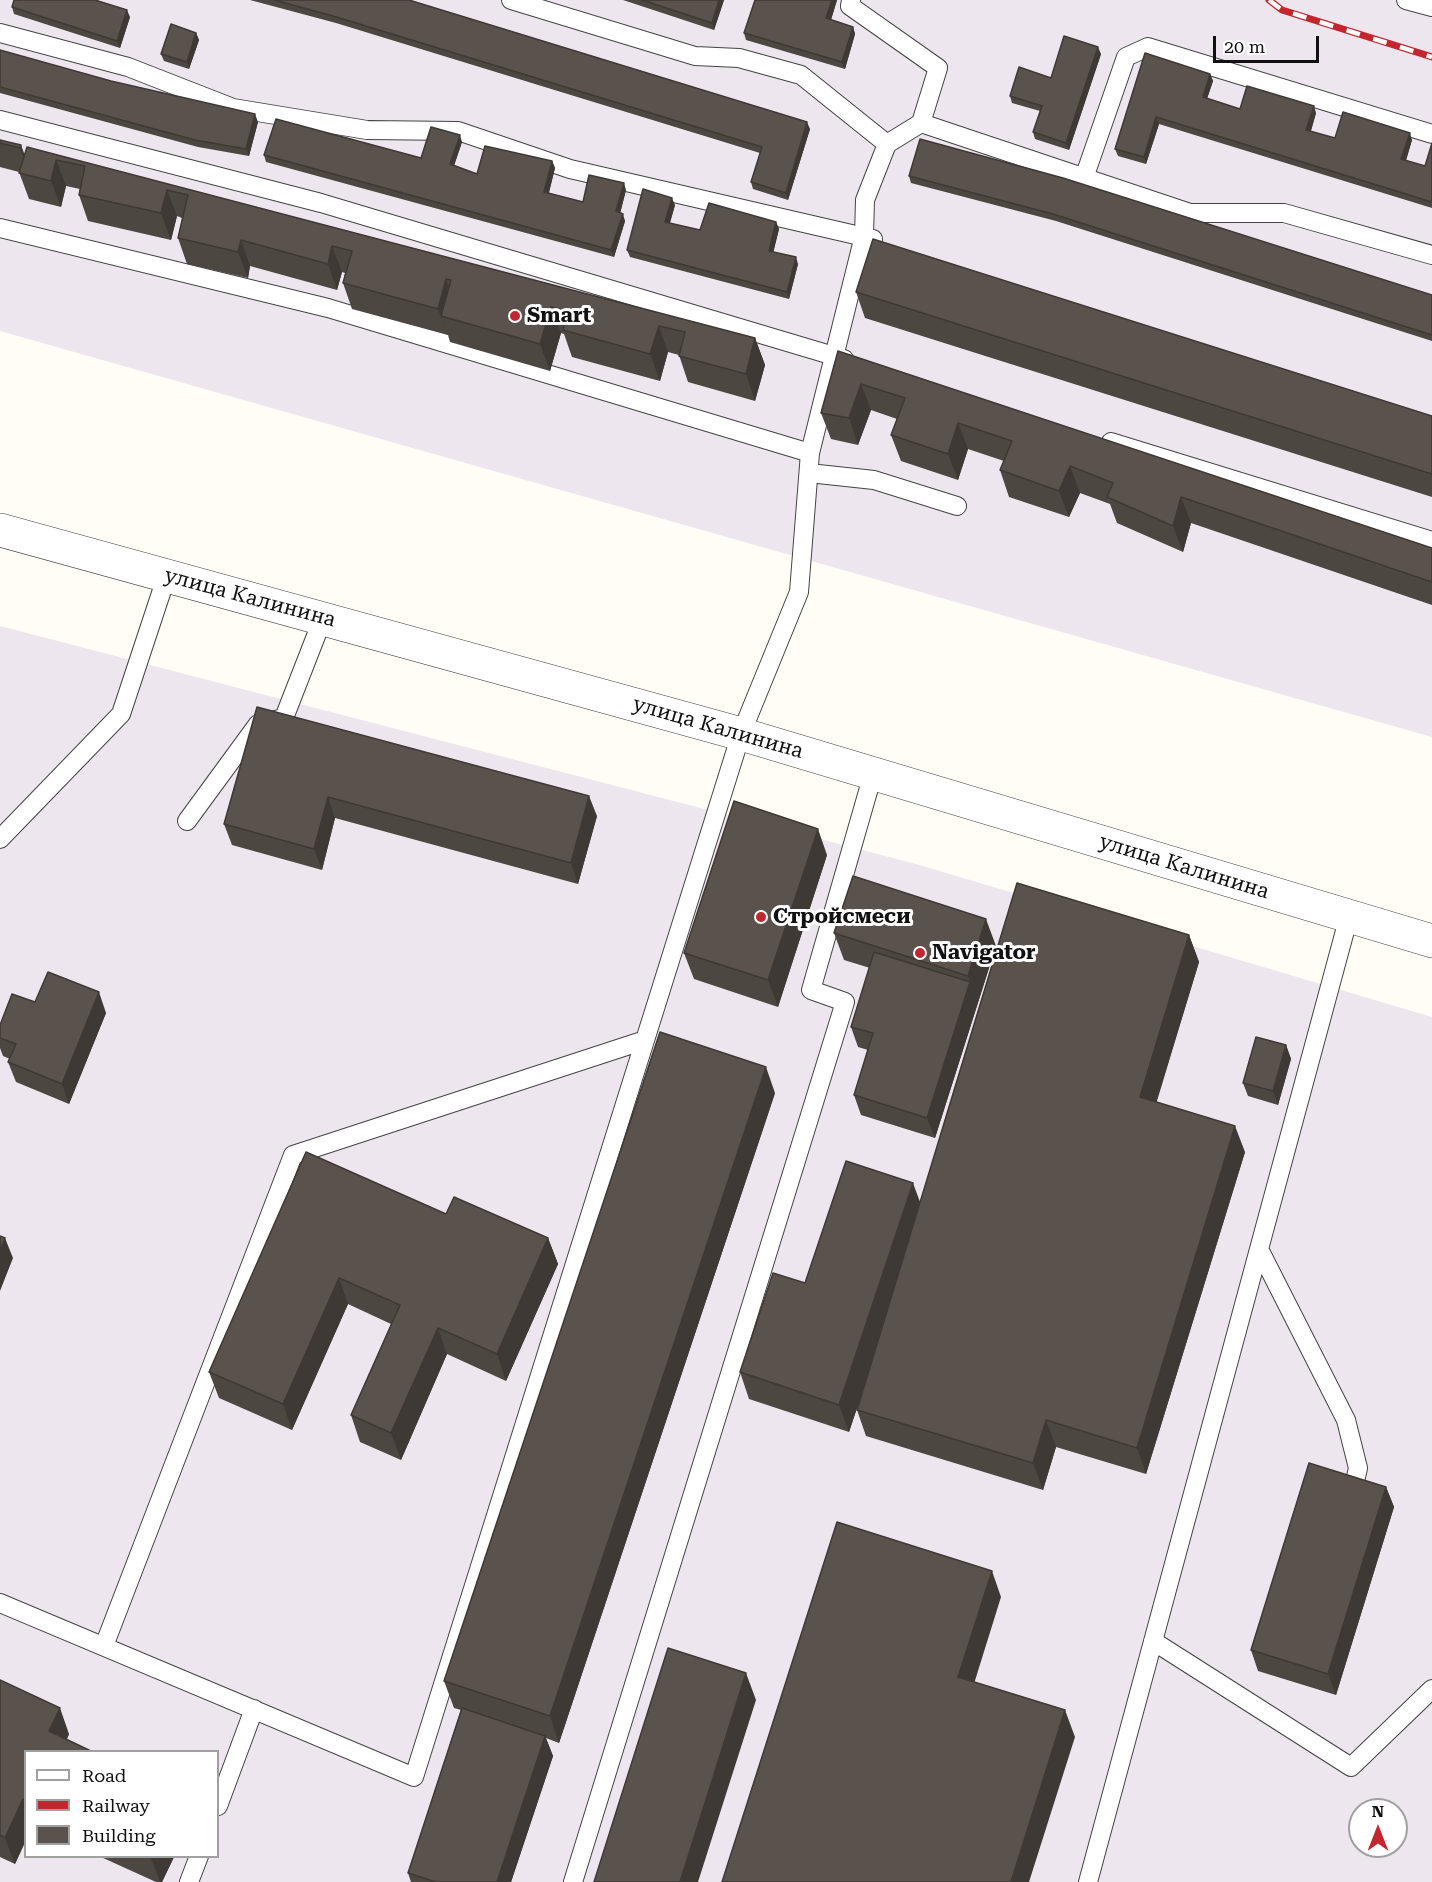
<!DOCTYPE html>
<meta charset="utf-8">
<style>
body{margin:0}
#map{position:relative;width:1432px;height:1882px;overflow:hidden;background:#fffdf5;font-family:"Roboto Serif",serif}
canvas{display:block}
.legend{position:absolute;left:24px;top:1750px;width:195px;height:108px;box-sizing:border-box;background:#fff;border:2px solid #a0a0a0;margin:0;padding:8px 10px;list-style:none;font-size:18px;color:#111}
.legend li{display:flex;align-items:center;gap:12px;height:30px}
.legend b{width:30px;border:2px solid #a0a0a0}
.north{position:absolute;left:1348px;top:1798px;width:60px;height:60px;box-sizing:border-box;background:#fff;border:2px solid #a0a0a0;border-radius:50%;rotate:0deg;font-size:16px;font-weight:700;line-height:24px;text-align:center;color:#111}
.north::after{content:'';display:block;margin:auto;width:21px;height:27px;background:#c4262e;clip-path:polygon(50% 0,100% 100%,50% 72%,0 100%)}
.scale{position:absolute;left:1213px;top:36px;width:106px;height:27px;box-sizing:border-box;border:3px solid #111;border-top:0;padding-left:8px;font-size:18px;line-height:21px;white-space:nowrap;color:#111;-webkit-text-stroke:4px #fff;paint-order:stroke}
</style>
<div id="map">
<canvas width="1432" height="1882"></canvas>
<ul class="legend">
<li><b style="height:8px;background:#fff"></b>Road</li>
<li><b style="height:8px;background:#c4262e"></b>Railway</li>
<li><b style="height:16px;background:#5a524d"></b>Building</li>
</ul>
<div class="north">N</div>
<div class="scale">20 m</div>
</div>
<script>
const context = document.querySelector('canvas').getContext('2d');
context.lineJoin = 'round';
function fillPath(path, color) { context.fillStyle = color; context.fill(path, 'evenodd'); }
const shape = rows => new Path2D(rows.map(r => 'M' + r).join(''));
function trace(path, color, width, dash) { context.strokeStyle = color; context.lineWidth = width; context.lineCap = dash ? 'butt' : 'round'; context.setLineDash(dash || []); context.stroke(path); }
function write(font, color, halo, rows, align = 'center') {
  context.font = font + ' "Roboto Serif",serif'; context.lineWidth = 6; context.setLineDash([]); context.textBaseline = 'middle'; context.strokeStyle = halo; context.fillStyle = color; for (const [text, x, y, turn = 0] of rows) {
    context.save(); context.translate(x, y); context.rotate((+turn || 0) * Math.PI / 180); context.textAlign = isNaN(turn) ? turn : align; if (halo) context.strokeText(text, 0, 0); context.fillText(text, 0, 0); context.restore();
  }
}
fillPath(shape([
 [0,0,1432,0,1432,737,0,331],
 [0,626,916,864,1432,1017,1432,1882,0,1882],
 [26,1752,218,1752,218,1856,26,1856],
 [1360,1810,1396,1810,1396,1846,1360,1846]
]), '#eee6ef');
const service = shape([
 [511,0,695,56,739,58,801,75,887,144],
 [851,0,850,6,938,68,921,123],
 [1406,0,1432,7],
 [0,33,128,67,233,108,367,130,458,131,570,169,873,239],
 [0,120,321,203,844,359],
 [1084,178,1126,57,1148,47,1432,134],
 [0,228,328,308,810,453],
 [1111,442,1432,541],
 [809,473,874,480,957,506],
 [187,821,258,724,284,718,323,618],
 [0,839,121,714,167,575],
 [1259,1249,1346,1420,1358,1468,1352,1495],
 [0,1603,414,1777,741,734,799,592,810,453,864,236,865,200,887,144,921,123,1190,213,1284,213,1432,255],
 [1153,1641,1351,1767,1432,1689],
 [104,1646,293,1155,645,1040],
 [218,1806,254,1709],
 [189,1882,199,1856],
 [573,1882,845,1002,811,990,873,774],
 [1088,1882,1349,916]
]);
const tertiary = shape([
 [0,530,741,734,1432,941]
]);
trace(service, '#444', 20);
trace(tertiary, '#444', 34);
trace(service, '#fff', 18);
trace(tertiary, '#fff', 33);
const rail = shape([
 [1269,0,1282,10,1432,57]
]);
trace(rail, '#c4262e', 7);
trace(rail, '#fff', 4.5, [14]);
fillPath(shape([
 [250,0,409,0,810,129,788,200,753,189,751,182,760,153,336,23],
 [623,0,724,0,714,30],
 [755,0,837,0,831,20,853,27,855,34,845,69,746,40,744,33],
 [12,7,130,17,120,48,14,14],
 [196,33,199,40,189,69,164,61,161,54],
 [0,50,258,122,249,156,198,147,0,93],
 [1101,54,1069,150,1035,139,1033,132,1040,111,1012,103,1010,96,1051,78],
 [1210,74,1213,81,1207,99,1240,109,1316,113,1311,131,1335,138,1412,140,1406,161,1425,166,1432,143,1432,208,1159,124,1146,164,1118,156,1115,149],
 [0,140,21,145,24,155,27,147,755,338,765,365,755,401,688,382,679,355,668,352,660,381,572,357,564,334,561,333,550,371,450,342,448,335,352,309,343,283,345,273,342,272,337,290,250,266,248,278,187,264,178,238,182,218,177,216,171,240,88,221,79,195,80,189,66,186,61,207,29,199,19,172,0,167],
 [462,142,454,166,477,174,552,161,555,168,549,193,583,202,626,190,620,213,625,221,614,257,266,162,264,155,421,158],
 [909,176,1432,295,1432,341,1056,221,911,183],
 [675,205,670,223,700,230,776,222,779,229,773,252,798,264,789,299,630,257,627,250],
 [856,292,1432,416,1432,497,865,318],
 [838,351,1432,548,1432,605,1191,523,1183,552,1117,523,1110,504,1080,493,1069,517,1009,497,1000,470,1004,461,968,449,958,480,901,461,891,435,897,419,871,410,858,445,831,439,821,413],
 [257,707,597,816,578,884,335,818,322,870,232,845,224,824],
 [827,855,778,1007,694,979,684,953],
 [834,933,996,946,935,1138,861,1115,854,1095,868,1050,858,1047,851,1027,870,968,844,960],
 [1189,935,1199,962,1156,1102,1245,1152,1146,1474,1056,1447,1043,1490,866,1436,857,1410,863,1390,849,1432,749,1399,740,1372,920,1202],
 [35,1002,106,1013,69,1104,16,1082,8,1062,10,1059,3,1056,0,1048,0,1025],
 [1286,1045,1291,1059,1278,1105,1248,1096,1243,1083],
 [775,1093,559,1743,546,1738,553,1756,511,1882,411,1882,408,1873,461,1710,454,1708,444,1681],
 [306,1152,446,1214,548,1238,558,1264,506,1381,447,1354,401,1460,360,1442,351,1415,391,1324,348,1304,292,1430,219,1398,209,1372],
 [1386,1487,1394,1507,1336,1695,1258,1671,1251,1650],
 [0,1680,69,1734,67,1739,26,1752,26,1840,15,1864,0,1857],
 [101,1857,174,1857,162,1882,156,1882]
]), '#4d4742');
fillPath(shape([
 [719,0,724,0,714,30,712,23],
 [832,0,837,0,829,26,826,18],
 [127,10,130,17,120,48,117,41],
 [853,27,855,34,845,69,842,62],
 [196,33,199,40,189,69,187,62],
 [1098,47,1101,54,1069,150,1066,143],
 [1210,74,1213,81,1205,104,1203,97],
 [1314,106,1316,113,1309,137,1306,130],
 [255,114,258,122,249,156,246,149],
 [1156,117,1159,124,1146,164,1144,157],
 [807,122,810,129,788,200,786,193],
 [1410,133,1412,140,1404,166,1401,159],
 [460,135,462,142,452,171,450,164],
 [21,145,31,172,30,174,20,148],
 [56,160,66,186,61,207,51,181],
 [552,161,555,168,547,199,544,192],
 [624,183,626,190,619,218,616,211],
 [167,190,177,216,171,240,161,213],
 [672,198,675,205,668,229,665,222],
 [623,214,625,221,614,257,611,250],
 [776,222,779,229,772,258,769,251],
 [241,240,250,266,248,278,238,252],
 [332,246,342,272,337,290,328,264],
 [796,257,798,264,789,299,787,292],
 [446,279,456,305,441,316,448,335,438,309],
 [551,307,561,333,550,371,540,344],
 [659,326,668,352,660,381,650,354],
 [755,338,765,365,755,401,746,374],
 [861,384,871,410,858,445,849,418],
 [958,423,968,449,958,480,948,454],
 [1070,466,1080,493,1069,517,1059,491],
 [1181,497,1191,523,1183,552,1173,526],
 [589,796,597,816,578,884,571,863],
 [328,797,335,818,322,870,314,849],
 [818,829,827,855,778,1007,768,980],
 [986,919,996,946,935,1138,927,1118,970,982,968,976],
 [1189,935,1199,962,1150,1124,1140,1097],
 [99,992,106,1013,69,1104,62,1084],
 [1286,1045,1291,1059,1278,1105,1273,1091],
 [766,1067,775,1093,559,1743,550,1716],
 [1235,1126,1245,1152,1146,1474,1137,1448],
 [913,1183,923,1210,849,1432,839,1405],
 [5,1238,13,1258,0,1291,0,1252],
 [548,1238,558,1264,506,1381,497,1354],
 [339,1278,348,1304,292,1430,283,1404],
 [438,1328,447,1354,401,1460,391,1433],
 [1046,1420,1056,1447,1043,1490,1033,1463],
 [1386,1487,1394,1507,1336,1695,1328,1674],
 [992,1571,1001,1597,968,1703,958,1677],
 [746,1673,756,1700,698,1882,680,1882],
 [60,1708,69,1734,61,1752,49,1731],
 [1065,1710,1075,1737,1029,1882,1011,1882],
 [545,1736,553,1756,511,1882,497,1882],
 [23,1799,26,1806,26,1840,15,1864,5,1838],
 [152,1857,174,1857,162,1882,160,1882,151,1858]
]), '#3f3936');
const building = shape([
 [14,0,95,0,127,10,117,41,12,7,14,0],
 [274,0,409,0,807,122,786,193,751,182,762,147,333,16,274,0],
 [642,0,719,0,712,23,642,0],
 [755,0,832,0,826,18,853,27,842,62,744,33,755,0],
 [171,24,196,33,187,62,161,54,171,24],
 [1064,36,1098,47,1066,143,1033,132,1042,106,1010,96,1019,67,1051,78,1064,36],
 [0,50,111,81,255,114,246,149,195,140,0,87,0,50],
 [1145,53,1210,74,1203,97,1240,109,1247,86,1314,106,1306,130,1335,138,1343,112,1410,133,1401,159,1425,166,1432,143,1432,202,1156,117,1144,157,1115,149,1145,53],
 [276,119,421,158,431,127,460,135,450,164,477,174,485,146,552,161,544,192,583,202,589,175,624,183,616,211,623,214,611,250,264,155,276,119],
 [920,139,1063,178,1432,295,1432,335,1053,214,909,176,920,139],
 [0,140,21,145,20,148,0,143,0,140],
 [27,147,755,338,746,374,679,356,685,332,659,326,650,354,563,330,568,311,551,307,540,344,441,316,451,280,446,279,438,309,343,283,352,251,332,246,328,264,241,240,238,252,178,238,188,195,167,190,161,213,79,195,85,166,56,160,51,181,19,173,27,147],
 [643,189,672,198,665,222,700,230,709,203,776,222,769,251,796,257,787,292,627,250,643,189],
 [873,239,1432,416,1432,474,856,292,873,239],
 [838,351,1432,548,1432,582,1181,497,1173,526,1107,497,1113,483,1070,466,1059,491,1000,470,1012,441,958,423,948,454,891,435,905,398,861,384,849,418,821,413,838,351],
 [257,707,589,796,571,863,328,797,314,849,224,824,257,707],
 [734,801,818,829,768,980,684,953,734,801],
 [853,876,986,919,968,976,834,933,853,876],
 [1017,883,1189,935,1140,1097,1235,1126,1137,1448,1046,1420,1033,1463,857,1410,1017,883],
 [874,952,970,982,927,1118,854,1095,873,1033,851,1027,874,952],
 [48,972,99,992,62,1084,8,1062,16,1044,0,1038,0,1025,12,994,35,1002,48,972],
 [660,1032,766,1067,550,1716,444,1681,660,1032],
 [1256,1037,1286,1045,1273,1091,1243,1083,1256,1037],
 [306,1152,446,1214,454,1197,548,1238,497,1354,438,1328,391,1433,351,1415,400,1305,339,1278,283,1404,209,1372,306,1152],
 [846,1161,913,1183,839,1405,740,1372,773,1273,805,1283,846,1161],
 [0,1236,5,1238,0,1252,0,1236],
 [1309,1463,1386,1487,1328,1674,1251,1650,1309,1463],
 [837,1522,992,1571,958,1677,1065,1710,1011,1882,722,1882,837,1522],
 [668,1648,746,1673,680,1882,594,1882,668,1648],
 [0,1680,60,1708,49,1731,93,1752,26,1752,26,1800,23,1799,5,1838,0,1835,0,1680],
 [462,1708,545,1736,497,1882,436,1882,408,1873,462,1708]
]);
fillPath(building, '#5a524d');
trace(building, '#3f3936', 1.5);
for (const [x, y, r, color] of [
 [515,316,6,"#c4262e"],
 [761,917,6,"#c4262e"],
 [920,953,6,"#c4262e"]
]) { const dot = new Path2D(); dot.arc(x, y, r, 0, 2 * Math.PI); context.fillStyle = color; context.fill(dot); trace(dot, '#fff', 2); }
write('bold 21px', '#111', '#fff', [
 ["Smart",527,316],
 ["Стройсмеси",773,917],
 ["Navigator",932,953]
], 'left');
write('21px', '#111', '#fff', [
 ["улица Калинина",250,598,15],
 ["улица Калинина",718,728,16],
 ["улица Калинина",1184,867,17]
]);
</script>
